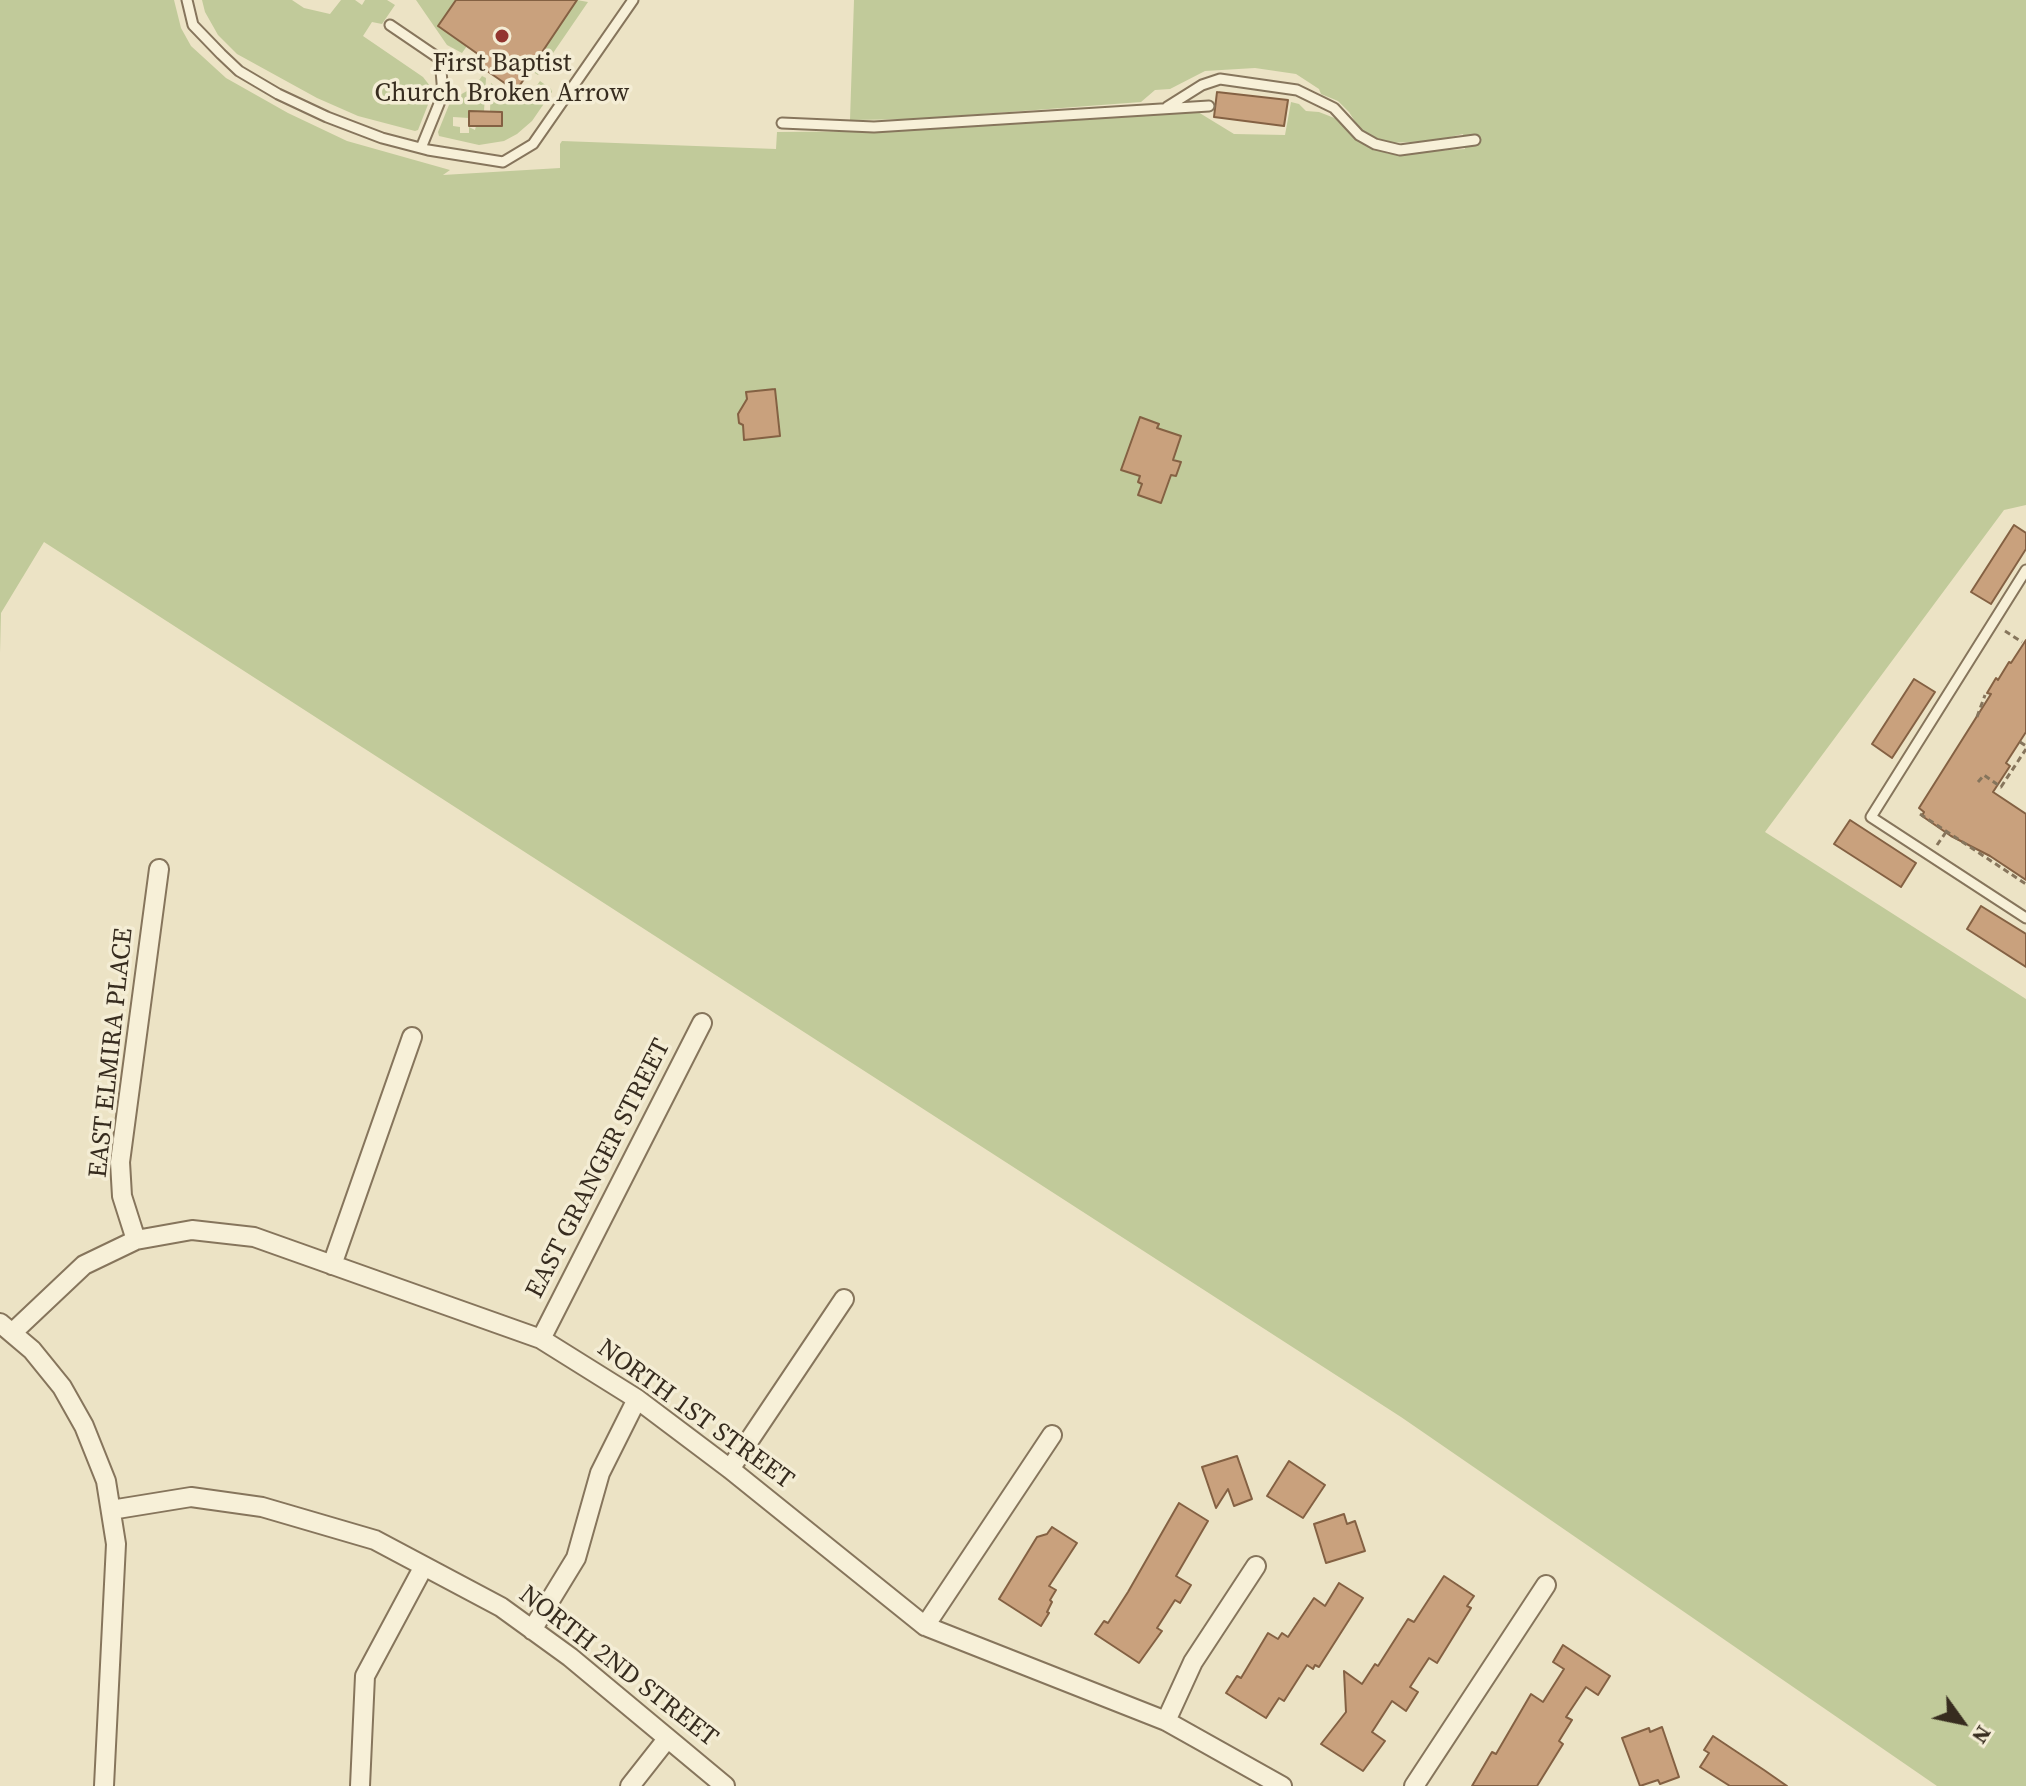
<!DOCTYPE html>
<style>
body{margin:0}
#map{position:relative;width:2026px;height:1786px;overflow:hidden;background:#ece3c5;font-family:"Source Serif 4",serif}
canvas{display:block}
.north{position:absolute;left:1922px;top:1682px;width:80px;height:80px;-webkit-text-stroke:6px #f4edd5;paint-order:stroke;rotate:123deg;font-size:22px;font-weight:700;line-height:32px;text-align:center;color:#372c1f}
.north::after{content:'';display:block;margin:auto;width:28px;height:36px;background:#372c1f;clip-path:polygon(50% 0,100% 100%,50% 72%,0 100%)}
</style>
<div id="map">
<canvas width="2026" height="1786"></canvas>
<div class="north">N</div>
</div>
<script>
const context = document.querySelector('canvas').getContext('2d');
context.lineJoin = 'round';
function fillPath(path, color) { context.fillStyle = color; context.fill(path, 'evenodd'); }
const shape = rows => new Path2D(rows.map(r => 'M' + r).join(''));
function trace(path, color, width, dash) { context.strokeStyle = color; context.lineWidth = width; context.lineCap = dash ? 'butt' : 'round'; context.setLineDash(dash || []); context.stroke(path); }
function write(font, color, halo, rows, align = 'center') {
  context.font = font + ' "Source Serif 4",serif'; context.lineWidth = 7; context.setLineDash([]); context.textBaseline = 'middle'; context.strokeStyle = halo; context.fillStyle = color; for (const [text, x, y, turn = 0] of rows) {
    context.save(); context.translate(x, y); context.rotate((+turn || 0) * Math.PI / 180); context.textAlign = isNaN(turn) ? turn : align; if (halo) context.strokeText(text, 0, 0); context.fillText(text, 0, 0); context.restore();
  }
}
fillPath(shape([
 [0,0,174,0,181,28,191,46,226,78,288,113,347,141,450,170,443,175,560,168,560,144,562,141,776,149,777,132,898,131,1198,112,1234,134,1285,135,1291,102,1299,104,1306,111,1319,112,1337,119,1348,132,1367,146,1389,154,1465,149,1463,134,1433,141,1388,143,1361,131,1349,112,1338,101,1321,94,1319,89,1296,74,1255,68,1205,71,1170,89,1155,90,1141,102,916,119,850,120,854,0,2026,0,2026,505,2004,510,1765,832,2026,999,2026,1786,1937,1786,1401,1417,44,542,1,613,0,653],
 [202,0,292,0,304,8,330,14,341,0,355,0,362,5,365,0,387,0,395,5,382,24,372,22,363,36,423,77,430,86,429,102,418,130,415,131,358,116,317,98,237,54,218,35,205,12],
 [416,0,456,0,438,26,467,46,462,53,447,45],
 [577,0,588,2,538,75,530,70],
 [482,76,486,78,484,111,469,111,469,118,453,117,453,126,460,127,460,133,469,133,469,127,475,130,476,126,501,126,502,112,490,111,491,83,518,104,525,102,540,81,551,89,552,92,532,121,517,134,504,141,479,145,439,136,438,132,451,100,474,87]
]), '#c1ca9a');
const building = shape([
 [456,0,577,0,516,91,480,66,485,59,438,26,456,0],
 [1217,92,1288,100,1284,126,1214,117,1217,92],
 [469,111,502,112,502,126,469,126,469,111],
 [775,389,780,436,744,440,743,425,739,423,738,414,747,399,746,392,775,389],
 [1140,417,1159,424,1157,428,1181,436,1173,460,1181,462,1176,476,1171,475,1161,503,1138,495,1142,484,1138,482,1140,476,1121,470,1140,417],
 [2014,525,2026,533,2026,549,1991,604,1971,592,2014,525],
 [2026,640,2026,732,2006,763,2010,766,1993,792,2026,814,2026,880,1990,856,1951,836,1922,816,1924,812,1919,808,1991,694,1987,693,1996,678,1998,680,2009,662,2011,663,2026,640],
 [1914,679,1935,692,1892,758,1872,744,1914,679],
 [1850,820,1916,863,1901,887,1834,844,1850,820],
 [1981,906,2026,934,2026,967,1967,929,1981,906],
 [1237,1456,1252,1499,1234,1506,1228,1489,1216,1508,1202,1467,1237,1456],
 [1289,1461,1325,1485,1303,1518,1267,1496,1289,1461],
 [1179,1503,1208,1521,1176,1576,1191,1585,1180,1603,1175,1600,1157,1628,1162,1631,1139,1663,1095,1634,1104,1621,1108,1623,1128,1592,1179,1503],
 [1344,1514,1347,1524,1355,1521,1365,1551,1326,1563,1314,1524,1344,1514],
 [1052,1527,1077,1543,1049,1586,1056,1590,1050,1600,1052,1602,1047,1612,1049,1613,1041,1626,999,1599,1037,1537,1047,1534,1052,1527],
 [1444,1576,1474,1596,1467,1606,1471,1608,1437,1663,1429,1658,1410,1687,1418,1692,1406,1711,1392,1701,1372,1732,1385,1741,1363,1771,1321,1744,1346,1712,1344,1671,1362,1684,1375,1664,1378,1666,1408,1619,1414,1622,1444,1576],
 [1339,1583,1363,1598,1319,1667,1315,1665,1313,1669,1307,1665,1284,1701,1279,1698,1266,1718,1226,1693,1237,1676,1241,1678,1268,1633,1278,1639,1282,1633,1288,1637,1314,1598,1325,1606,1339,1583],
 [1563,1645,1610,1676,1598,1695,1586,1687,1566,1717,1572,1720,1559,1741,1563,1744,1537,1786,1472,1786,1492,1752,1496,1754,1531,1694,1543,1702,1564,1669,1553,1662,1563,1645],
 [1662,1727,1679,1777,1660,1784,1658,1780,1640,1786,1622,1738,1649,1728,1650,1732,1662,1727],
 [1713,1736,1764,1770,1787,1786,1730,1786,1700,1767,1709,1753,1704,1750,1713,1736]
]);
fillPath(building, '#c9a17d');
trace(building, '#846143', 2);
const service = shape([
 [187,0,193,25,221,54,239,71,278,94,327,117,382,138,428,150,503,162,533,144,633,0],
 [390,25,440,59,443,94,421,148],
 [1167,107,1202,85,1220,79,1297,90,1334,108,1359,135,1375,144,1400,150,1475,140],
 [782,123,874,127,1209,106],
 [2026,570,1871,817,2026,918]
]);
const minor = shape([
 [136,1240,122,1196,120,1162,159,869],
 [332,1265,412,1037],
 [0,1323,32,1350,62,1387,84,1426,106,1481,116,1544,104,1786],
 [12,1333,84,1265,136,1240,192,1230,254,1237,541,1339,637,1399,730,1469,925,1626,1166,1721,1282,1786],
 [541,1339,702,1023],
 [730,1469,844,1299],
 [111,1510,191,1497,262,1507,375,1540,501,1607,570,1657,725,1786],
 [925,1626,1052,1435],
 [532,1630,576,1558,600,1473,637,1399],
 [1166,1721,1193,1662,1256,1566],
 [360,1786,365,1676,424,1566],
 [630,1786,667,1739],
 [1414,1786,1546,1585]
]);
trace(service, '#86755c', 13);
trace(minor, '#86755c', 22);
trace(shape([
 [2005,631,2022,642],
 [1977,717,1985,695],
 [2020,742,2026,746],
 [1978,782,1984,775,2001,787,2026,749],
 [1920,814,2026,884],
 [1937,845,1946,832]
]), '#86755c', 3, [6, 4]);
trace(service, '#f7f0d8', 9);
trace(minor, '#f7f0d8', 18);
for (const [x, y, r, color] of [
 [502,36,8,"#93352f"]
]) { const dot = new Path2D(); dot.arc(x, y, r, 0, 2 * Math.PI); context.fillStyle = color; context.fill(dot); trace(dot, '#f4edd5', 3); }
write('26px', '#372c1f', '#f4edd5', [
 ["First Baptist",502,64],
 ["Church Broken Arrow",502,94]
]);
write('26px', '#372c1f', '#f4edd5', [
 ["EAST ELMIRA PLACE",112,1053,-84],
 ["EAST GRANGER STREET",599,1169,-63],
 ["NORTH 1ST STREET",695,1415,36],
 ["NORTH 2ND STREET",618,1667,38]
]);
</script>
